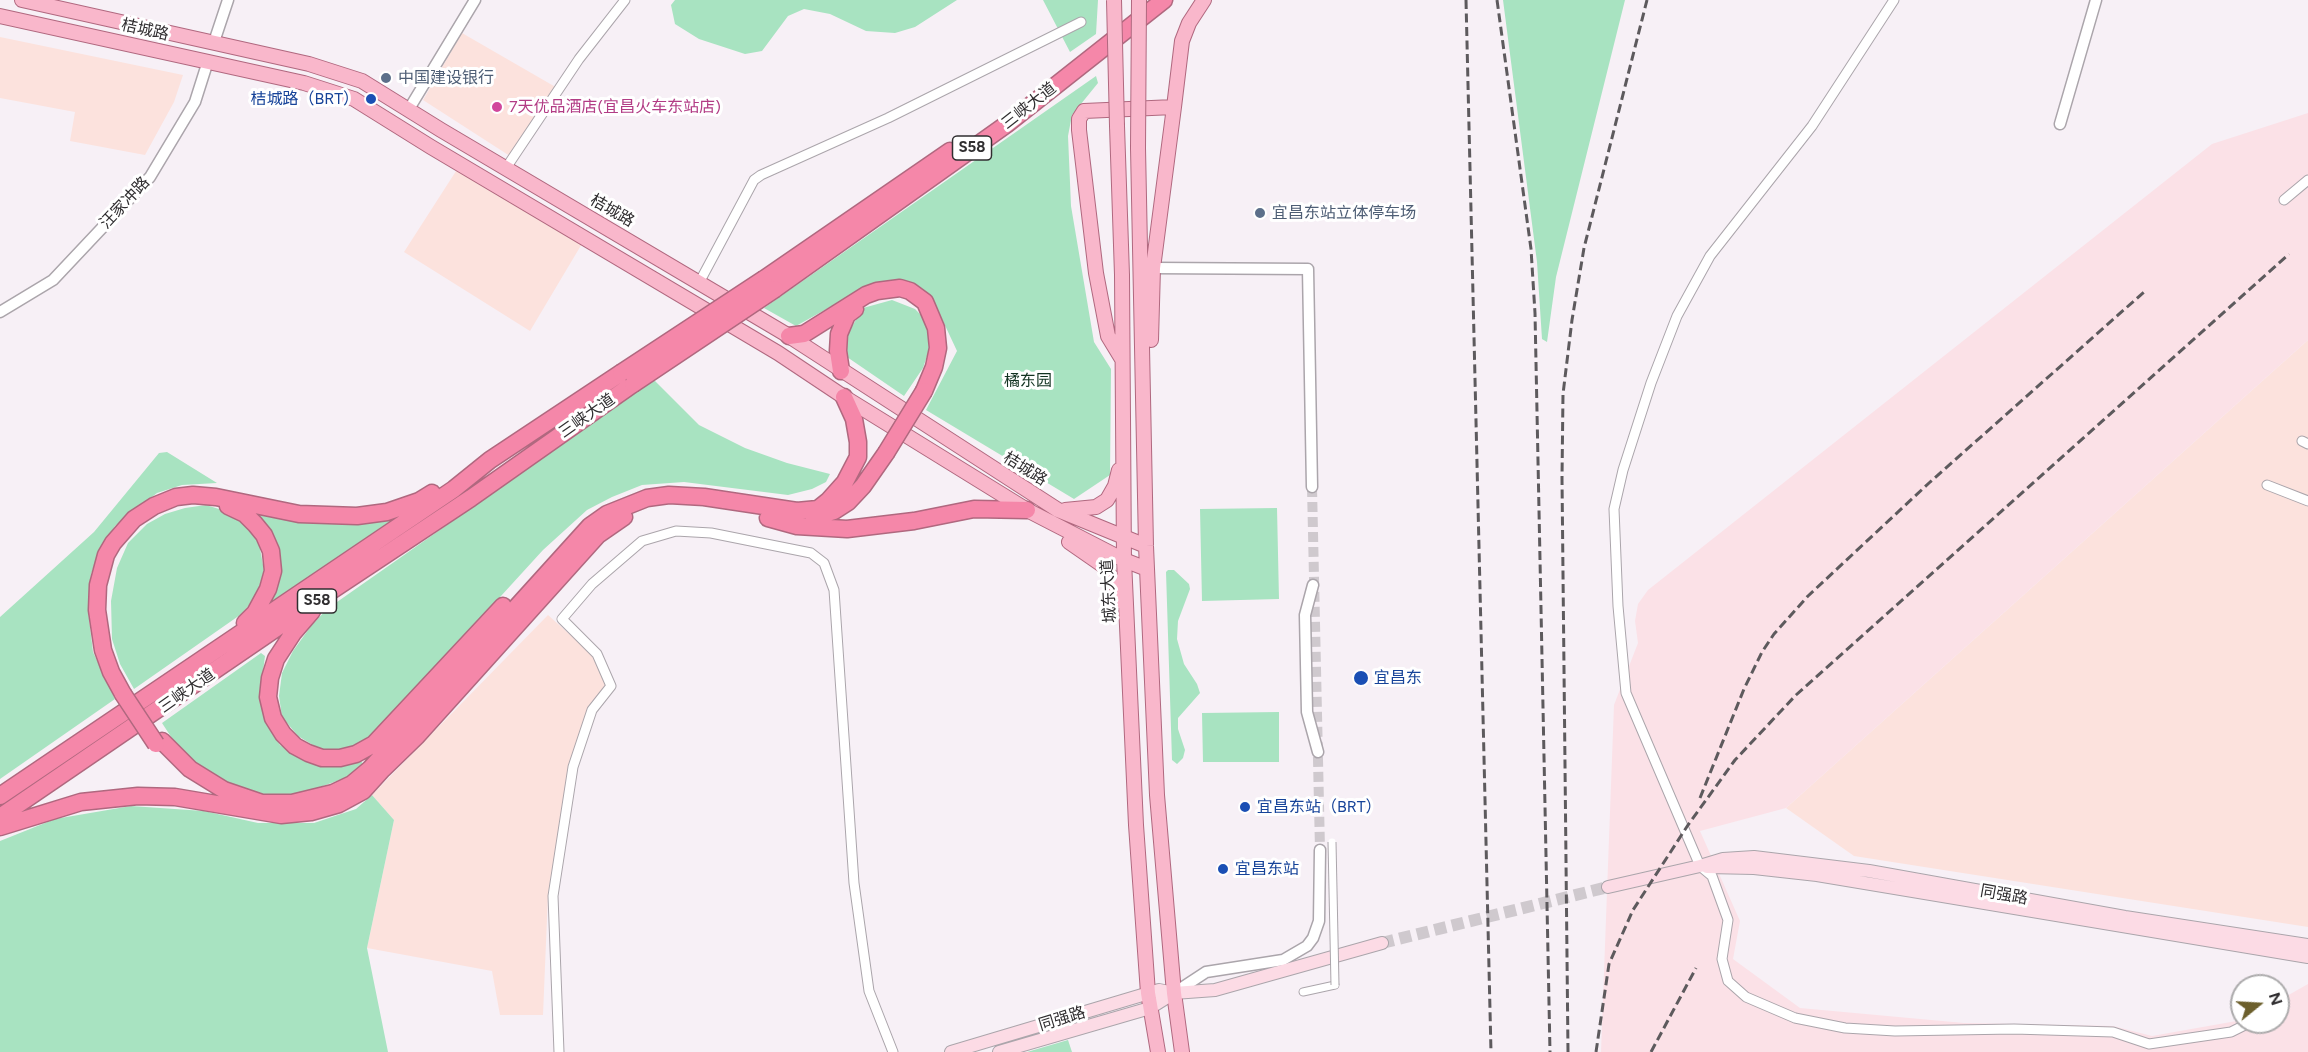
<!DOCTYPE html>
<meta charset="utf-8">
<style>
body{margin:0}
#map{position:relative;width:2308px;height:1052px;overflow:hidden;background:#f7f0f6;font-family:Figtree,sans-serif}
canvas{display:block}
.north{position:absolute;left:2230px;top:974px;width:60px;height:60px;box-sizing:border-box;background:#fff;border:2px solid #acabac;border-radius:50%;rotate:72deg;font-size:16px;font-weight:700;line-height:24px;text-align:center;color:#302e30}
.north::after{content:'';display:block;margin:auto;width:21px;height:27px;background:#6c5f2c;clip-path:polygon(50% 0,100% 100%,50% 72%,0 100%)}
</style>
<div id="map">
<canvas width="2308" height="1052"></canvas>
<div class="north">N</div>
</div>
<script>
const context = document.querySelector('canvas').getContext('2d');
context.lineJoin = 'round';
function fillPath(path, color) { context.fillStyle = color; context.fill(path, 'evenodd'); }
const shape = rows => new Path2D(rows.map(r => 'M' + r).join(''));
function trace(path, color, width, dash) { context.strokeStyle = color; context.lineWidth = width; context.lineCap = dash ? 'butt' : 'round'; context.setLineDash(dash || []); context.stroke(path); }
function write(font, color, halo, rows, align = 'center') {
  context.font = font + ' Figtree,"Noto Sans SC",sans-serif'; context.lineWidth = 6; context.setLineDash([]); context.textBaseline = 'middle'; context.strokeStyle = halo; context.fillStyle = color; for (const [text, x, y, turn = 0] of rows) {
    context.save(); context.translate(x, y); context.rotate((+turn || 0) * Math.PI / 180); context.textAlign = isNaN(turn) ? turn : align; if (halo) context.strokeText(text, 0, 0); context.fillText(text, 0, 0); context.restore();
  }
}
fillPath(shape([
 [462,33,559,89,513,158,423,100],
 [0,37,183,75,174,102,145,155,70,141,75,112,0,98],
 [458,168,583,242,530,331,404,252],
 [2308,340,2308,927,1854,856,1786,808],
 [548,615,595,657,607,685,590,707,570,762,548,894,543,1015,500,1015,492,971,367,948,394,820,372,795]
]), '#fce2dd');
fillPath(shape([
 [2308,113,2308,340,1786,808,1700,831,1740,921,1733,959,1800,1008,1964,1023,2113,1026,2152,1036,2242,1020,2278,1022,2278,1001,2308,984,2308,1052,1601,1052,1614,705,1638,643,1635,621,1638,604,1648,590,2212,144]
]), '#fbe1e7');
fillPath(shape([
 [675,0,957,0,915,27,895,33,866,31,830,14,804,9,788,16,762,51,745,54,699,39,675,24,671,5],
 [1043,0,1098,0,1096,34,1070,52],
 [1503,0,1625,0,1556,277,1547,342,1542,339,1537,262],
 [1096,76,1098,83,1072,115,1068,136,1071,206,1094,342,1111,369,1110,475,1074,499,926,410,957,351,935,304,911,285,896,280,877,283,857,292,796,326,764,308],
 [892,300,915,309,925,319,928,328,929,350,923,368,904,396,847,357,847,335,863,308],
 [654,380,699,425,745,448,787,463,830,474,826,482,812,489,788,495,684,482,642,485,612,497,587,510,543,550,365,745,343,752,321,750,298,736,282,717,279,696,282,673,293,651,311,626,327,609],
 [167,452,217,483,182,485,157,493,115,526,100,549,91,574,88,610,93,652,115,699,0,779,0,617,94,532,159,453],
 [206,505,235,514,258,538,264,570,259,588,253,601,240,615,134,689,120,664,112,639,111,601,117,568,128,543,147,524,165,514,185,508],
 [246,507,289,518,413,507,269,605,275,581],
 [1277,508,1279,599,1202,601,1200,509],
 [1168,570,1174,570,1189,584,1190,589,1178,621,1177,639,1184,664,1197,684,1200,693,1178,718,1178,729,1185,750,1183,758,1177,764,1172,760,1166,572],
 [261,653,265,656,260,696,266,723,280,745,315,765,336,766,358,759,364,764,348,777,295,796,265,797,243,790,206,772,179,749,162,723],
 [1279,712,1279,762,1203,762,1202,713],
 [372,795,394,820,367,948,388,1052,0,1052,0,841,55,819,131,806,204,811,258,823,314,823,356,809],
 [1068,1040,1072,1052,1027,1052]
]), '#a8e3c1');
trace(shape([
 [1312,487,1320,850]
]), '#cfc9ce', 10, [10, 5]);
trace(shape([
 [1382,943,1608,887]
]), '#cfc9ce', 12, [12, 6]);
const pedestrian = shape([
 [1303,992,1335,985]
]);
const minor = shape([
 [1894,0,1812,126,1710,256,1677,316,1651,383,1623,470,1614,509,1618,606,1626,693,1700,866,1712,876,1728,920,1722,959,1728,981,1746,997,1795,1018,1845,1028,1895,1031,2014,1029,2113,1032,2149,1044,2231,1032,2251,1022],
 [506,168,579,59,625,0],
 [2284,200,2308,180],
 [699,283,754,180,761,175,888,118,1081,22],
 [2302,441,2308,444],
 [2267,485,2308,501],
 [559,1052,553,896,573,767,592,710,611,686,597,654,562,619,592,584,642,541,676,531,711,533,811,553,824,563,834,590,854,883,869,991,893,1052]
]);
const tertiary = shape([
 [214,42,228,0],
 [409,109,475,0],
 [2060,124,2096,0],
 [1153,268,1308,269,1312,487],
 [0,312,53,280,150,177,195,102,208,61],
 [1313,585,1305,615,1307,712,1318,752],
 [1174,993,1206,972,1283,960,1307,946,1313,938,1319,921,1320,850]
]);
const secondary = shape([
 [1707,867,1754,868,1817,875,2308,957],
 [1608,887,1700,866,1723,859,1754,857,1869,871,2125,917,2308,945],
 [951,1052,1159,990,1174,993,1215,990,1382,943],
 [999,1052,1150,1008,1174,993]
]);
const primary = shape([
 [22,0,309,64,362,81,441,130,789,336,1058,510,1146,546],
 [0,16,304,83,354,99,431,147,778,353,844,397,1027,510,1124,560,1147,569],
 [1174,107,1182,41,1189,23,1204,0],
 [1117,126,1122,275,1124,560,1136,825,1148,993,1158,1052],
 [1138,148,1146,546,1157,795,1174,993,1182,1052],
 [1122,359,1108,336,1096,273,1079,130,1079,119,1084,111,1174,107,1153,268,1151,340],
 [1065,510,1096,507,1107,500,1115,486,1119,470],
 [1069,542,1105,567,1116,586,1122,602]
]);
const motorway = shape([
 [764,279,950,151],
 [775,289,1007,124,1164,0],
 [789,336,804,334,866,295,877,291,900,288,910,291,925,302,936,328,938,348,934,367,924,391],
 [841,371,838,351,839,334,847,315,855,309],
 [228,506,245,514,255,524,264,535,271,551,273,571,268,589,255,613,245,623],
 [814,517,834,511,848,502,863,486,886,453],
 [768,518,797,526,847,529,914,521,974,509,1027,510],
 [312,611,293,633,276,659,270,678,268,697,273,718,283,734,295,746,308,753,322,758,340,758,356,754,374,744,503,606],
 [123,694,111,672,103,650,97,610,98,585,106,555,113,543,134,519,154,506,176,497,193,495,216,497,299,514,357,516,387,512,419,501,432,493],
 [162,741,190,769,224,790,262,803,292,803,333,793,352,784,370,769,590,526,607,514,647,498,669,495,704,497,797,511,818,509,828,501,845,482,858,457,858,442,854,419,844,397],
 [383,769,417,736,598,535,624,517],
 [0,796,454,489,490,460,621,373],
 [0,817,325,595,471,498,633,384],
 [0,827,81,802,138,796,175,797,281,815,311,812,339,804,363,791,382,770]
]);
trace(pedestrian, '#aba5ab', 9);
trace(minor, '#aba5ab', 11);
trace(tertiary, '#aba5ab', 13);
trace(secondary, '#aba5ab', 14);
trace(primary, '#b0687f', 16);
trace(motorway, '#b0687f', 19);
trace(pedestrian, '#fff', 7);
trace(minor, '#fff', 9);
trace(tertiary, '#fff', 10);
trace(secondary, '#fcdbe5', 12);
trace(primary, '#f9b7cb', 14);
trace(motorway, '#f587a9', 16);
trace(shape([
 [1466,0,1491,1052],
 [1497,0,1531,249,1535,313,1550,1052],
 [1700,798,1744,689,1762,652,1774,634,1808,596,1929,483,2144,292],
 [1568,1052,1562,478,1563,394,1572,320,1584,248,1647,0],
 [1596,1052,1609,964,1633,910,1688,825,1735,760,1796,695,2289,254],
 [1651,1052,1696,968]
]), '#5d5a5d', 3, [9, 4.5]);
const pedestrianBridge = shape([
 [1332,842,1335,985]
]);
const primaryBridge = shape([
 [1114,0,1117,126],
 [1138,148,1139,0]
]);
const motorwayBridge = shape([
 [621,373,764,279],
 [633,384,775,289],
 [886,453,924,391],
 [123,694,156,744]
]);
trace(pedestrianBridge, '#aba5ab', 9, []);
trace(primaryBridge, '#b0687f', 16, []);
trace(motorwayBridge, '#b0687f', 19, []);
trace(pedestrianBridge, '#fff', 7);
trace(primaryBridge, '#f9b7cb', 14);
trace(motorwayBridge, '#f587a9', 16);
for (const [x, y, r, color] of [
 [386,78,6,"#5c6f8a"],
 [371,99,6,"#1a4fb4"],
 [497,107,6,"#d1479c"],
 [1260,213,6,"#5c6f8a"],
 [1361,678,8,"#1a4fb4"],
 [1245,807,6,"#1a4fb4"],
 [1223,869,6,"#1a4fb4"]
]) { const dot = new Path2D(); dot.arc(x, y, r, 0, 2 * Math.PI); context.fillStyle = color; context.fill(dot); trace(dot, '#fff', 2); }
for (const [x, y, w] of [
 [972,148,39],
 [317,601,39]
]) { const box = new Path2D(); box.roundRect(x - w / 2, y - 12, w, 24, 4.5); context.fillStyle = '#fff'; context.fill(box); trace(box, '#302e30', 1.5); }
write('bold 15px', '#302e30', null, [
 ["S58",972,148],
 ["S58",317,601]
]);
write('16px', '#302e30', '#fff', [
 ["桔城路",145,30,13],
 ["三峡大道",1029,106,-38],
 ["汪家冲路",125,203,-47],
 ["桔城路",612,211,30],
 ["三峡大道",587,416,-35],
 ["桔城路",1025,469,32],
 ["城东大道",1109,591,-93],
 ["三峡大道",187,691,-35],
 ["同强路",2004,895,10],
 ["同强路",1062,1019,-17]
]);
write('16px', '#4e5e75', '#fff', [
 ["中国建设银行",398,78],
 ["宜昌东站立体停车场",1272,213]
], 'left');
write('16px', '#164399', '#fff', [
 ["桔城路（BRT）",359,99,"right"],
 ["宜昌东",1374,678],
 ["宜昌东站（BRT）",1257,807],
 ["宜昌东站",1235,869]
], 'left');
write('16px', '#b23c85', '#fff', [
 ["7天优品酒店(宜昌火车东站店)",509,107]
], 'left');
write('16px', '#133322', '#fff', [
 ["橘东园",1028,381]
]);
</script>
